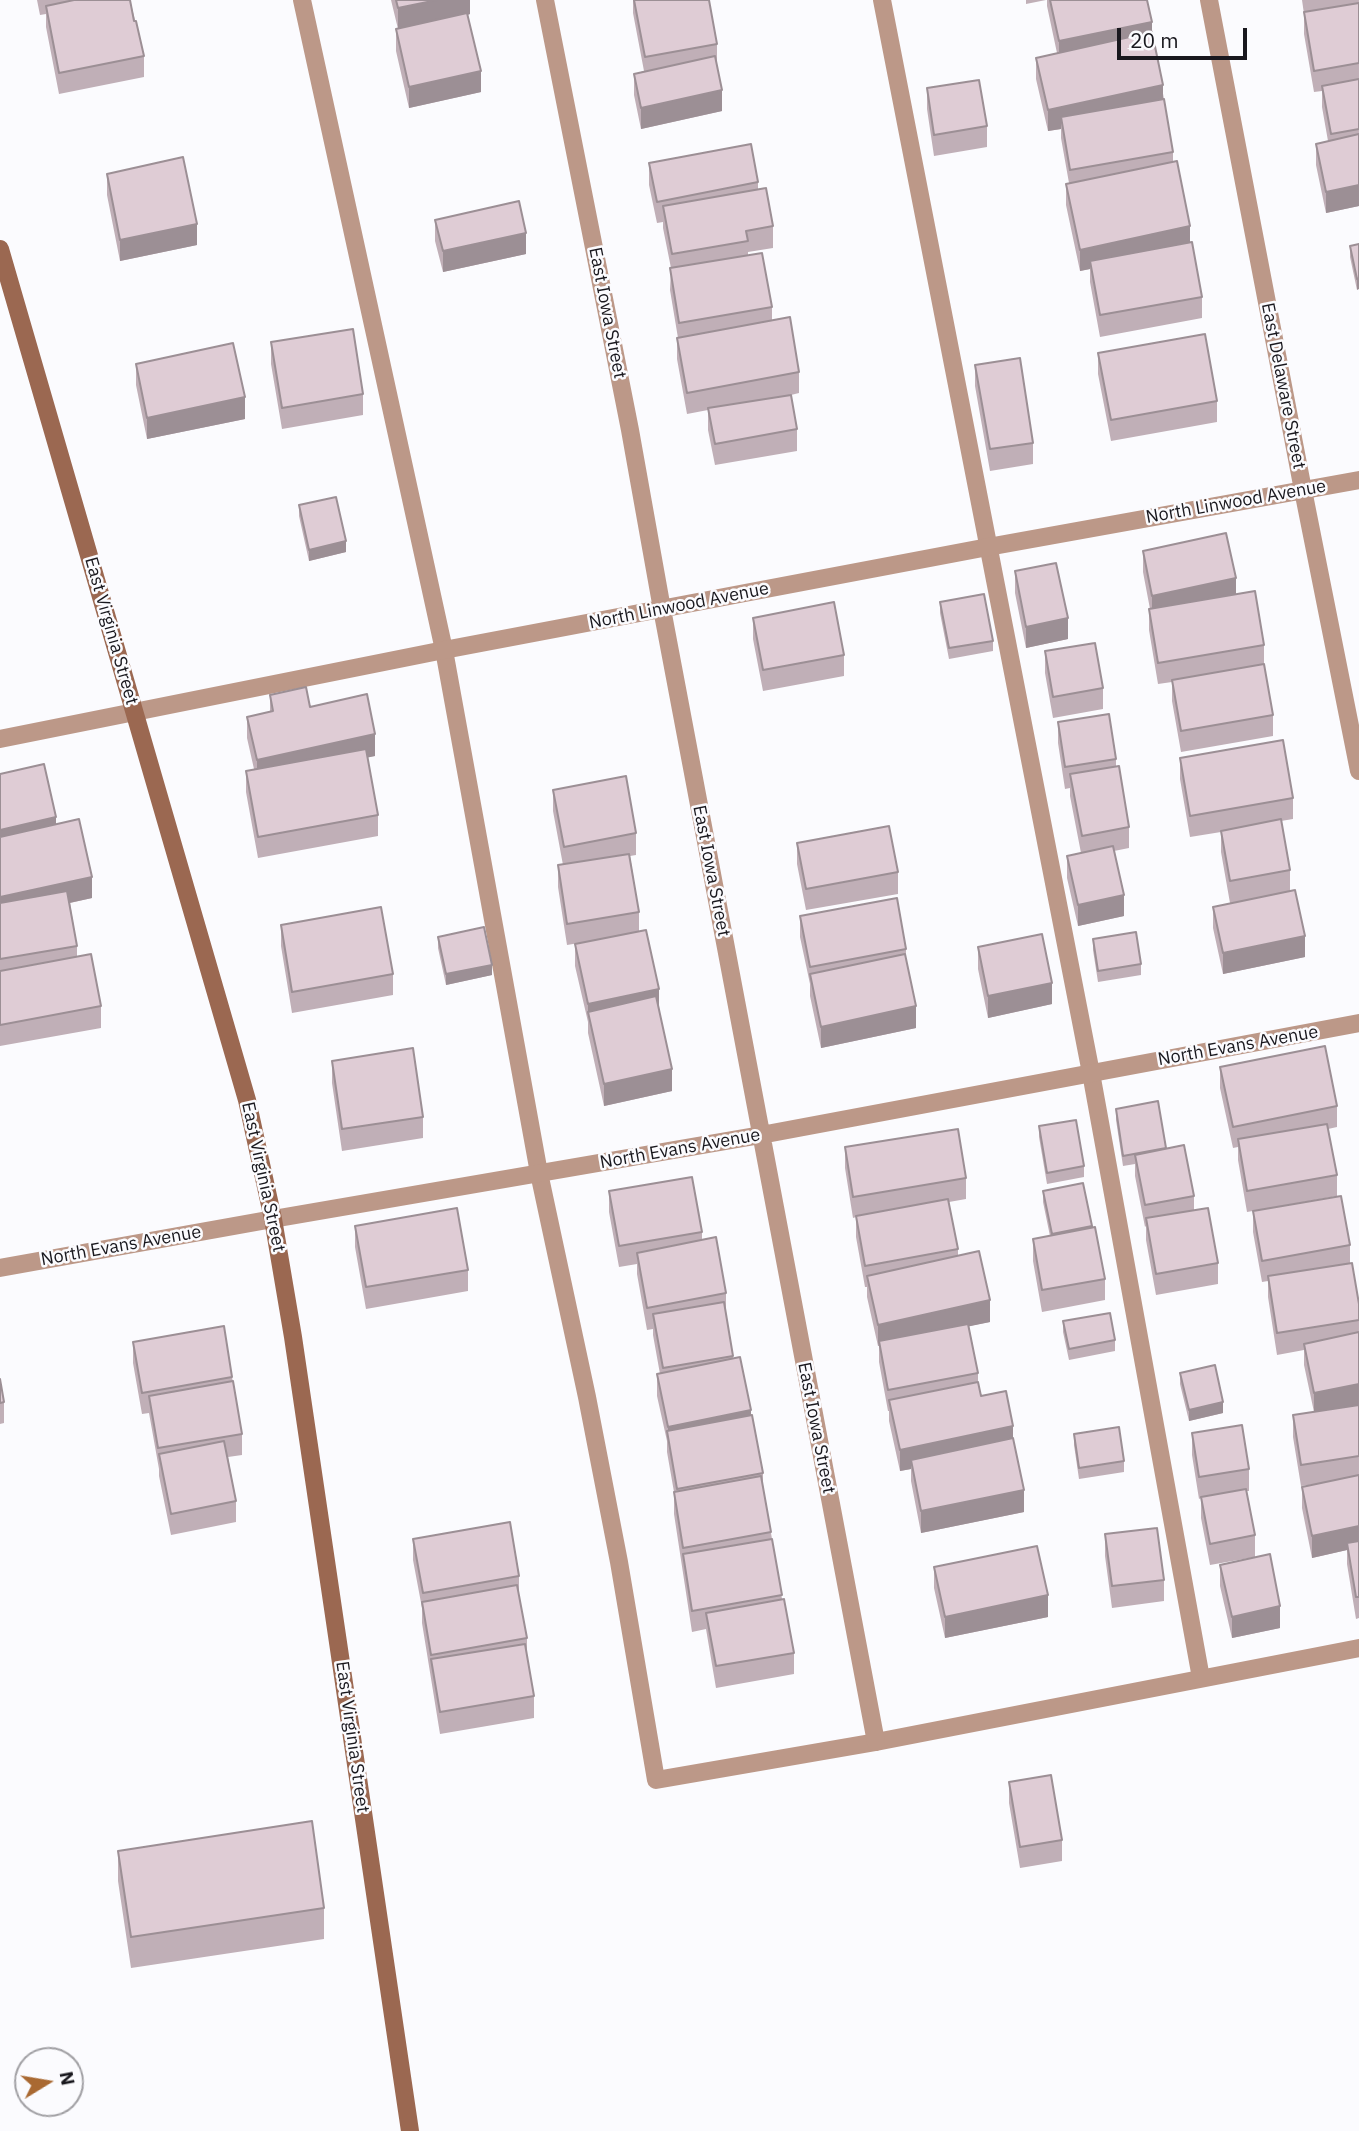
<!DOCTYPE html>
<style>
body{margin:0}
#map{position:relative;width:1359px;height:2131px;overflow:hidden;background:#fbfbfe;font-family:"IBM Plex Sans",sans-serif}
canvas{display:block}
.north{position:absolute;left:14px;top:2047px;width:70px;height:70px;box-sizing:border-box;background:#fbfbfe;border:2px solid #a1a0a4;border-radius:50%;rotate:79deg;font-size:19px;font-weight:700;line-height:28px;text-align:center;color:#19181e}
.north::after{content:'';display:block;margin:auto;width:24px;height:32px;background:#a96932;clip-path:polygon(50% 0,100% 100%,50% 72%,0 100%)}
.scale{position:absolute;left:1117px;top:28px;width:130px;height:32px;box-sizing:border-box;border:4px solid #19181e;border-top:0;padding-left:9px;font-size:21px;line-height:24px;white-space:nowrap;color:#19181e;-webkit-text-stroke:5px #fbfbfe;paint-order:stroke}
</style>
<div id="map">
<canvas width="1359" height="2131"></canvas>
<div class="north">N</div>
<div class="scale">20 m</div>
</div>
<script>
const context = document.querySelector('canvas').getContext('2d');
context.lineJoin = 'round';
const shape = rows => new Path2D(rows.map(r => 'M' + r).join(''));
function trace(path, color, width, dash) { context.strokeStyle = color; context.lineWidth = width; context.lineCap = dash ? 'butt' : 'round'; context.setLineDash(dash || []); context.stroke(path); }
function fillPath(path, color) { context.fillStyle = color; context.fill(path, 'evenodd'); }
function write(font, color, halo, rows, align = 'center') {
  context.font = font + ' "IBM Plex Sans",sans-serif'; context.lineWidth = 5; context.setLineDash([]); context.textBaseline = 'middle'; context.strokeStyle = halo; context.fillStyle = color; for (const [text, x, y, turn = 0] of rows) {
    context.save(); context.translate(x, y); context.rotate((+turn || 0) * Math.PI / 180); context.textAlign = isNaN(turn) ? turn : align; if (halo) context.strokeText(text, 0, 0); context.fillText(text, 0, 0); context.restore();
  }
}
trace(shape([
 [302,0,444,650,539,1173,587,1397,619,1562,656,1780,876,1742,1359,1648],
 [882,0,1091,1073,1201,1678]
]), '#bc9888', 18);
trace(shape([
 [545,0,630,430,662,609,876,1742],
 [1209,0,1303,490,1359,771],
 [0,739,444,650,988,547,1359,480],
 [0,1268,273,1219,761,1135,1359,1023]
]), '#bc9888', 18);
trace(shape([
 [0,249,247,1100,273,1219,293,1337,410,2131]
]), '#9b6851', 18);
fillPath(shape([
 [37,0,130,0,144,56,144,77,59,94,46,27,46,14,40,15],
 [391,0,470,0,470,14,468,15,481,92,409,108,396,51,396,29,398,29],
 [633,0,709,0,717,44,717,65,722,111,641,129,634,95,634,74,644,71,633,13],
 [1026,0,1046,0,1026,4],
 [1047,0,1147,0,1173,152,1173,161,1202,297,1202,318,1100,337,1090,282,1090,269,1080,271,1066,205,1066,184,1069,183,1061,138,1061,129,1048,131,1036,79,1036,58,1057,53,1047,6],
 [1302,0,1359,0,1359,206,1326,213,1316,165,1316,144,1328,141,1322,107,1322,91,1314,92,1304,34,1304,14],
 [927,88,987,126,987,147,934,156,927,109],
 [649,163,758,182,758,189,773,226,773,248,748,252,748,256,772,307,772,320,799,372,799,393,791,395,797,429,797,451,715,465,708,430,708,410,687,414,677,359,677,338,678,338,670,290,671,268,663,228,663,222,657,223,649,185],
 [107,174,197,245,120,261,107,195],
 [435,220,526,254,443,272,435,241],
 [1359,244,1357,290,1350,257,1350,246],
 [271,342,363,394,363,415,282,429,271,364],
 [1098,353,1217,401,1217,422,1111,441,1098,374],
 [136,364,245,419,147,439,136,385],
 [975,365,1033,443,1033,464,990,471,975,386],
 [299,505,346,552,309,561,299,516],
 [1143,551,1236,594,1264,645,1264,666,1273,715,1273,736,1181,752,1172,701,1172,682,1158,684,1149,630,1149,609,1150,609,1143,572],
 [1015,571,1068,639,1026,648,1015,593],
 [940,602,993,641,993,651,949,659,940,613],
 [753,618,844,655,844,676,763,691,753,639],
 [1045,651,1103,688,1103,709,1053,718,1045,673],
 [270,695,310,707,375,756,367,757,378,815,378,836,258,858,246,792,246,771,254,769,247,738,247,717,270,712],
 [1058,722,1116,759,1116,767,1129,827,1129,848,1114,851,1124,916,1078,926,1067,878,1067,856,1081,853,1070,796,1070,788,1065,789,1058,743],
 [1180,758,1293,798,1293,819,1281,821,1290,870,1290,891,1305,957,1223,974,1213,928,1213,907,1230,903,1221,852,1221,832,1190,837,1180,779],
 [0,774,56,824,92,898,70,903,77,946,77,956,101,1006,101,1028,0,1046],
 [553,790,636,833,636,855,630,856,639,912,639,931,659,1007,672,1091,604,1106,588,1033,588,1022,575,966,575,944,585,942,567,945,558,887,558,865,563,865,553,811],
 [797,843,898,872,898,894,806,910,797,864],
 [800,916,906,949,906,959,916,1028,821,1048,810,996,810,984,800,937],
 [281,925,393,974,393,995,292,1013,281,946],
 [438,937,492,975,446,985,438,948],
 [1093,939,1141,964,1141,975,1098,982,1093,950],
 [978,947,1052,1004,988,1018,978,969],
 [332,1061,423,1117,423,1138,342,1151,332,1083],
 [1220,1067,1337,1106,1337,1127,1328,1129,1337,1175,1337,1196,1247,1212,1238,1160,1238,1147,1233,1148,1220,1088],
 [1116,1109,1166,1149,1194,1196,1194,1210,1218,1263,1218,1284,1156,1295,1146,1240,1146,1226,1145,1227,1135,1176,1135,1164,1123,1166,1116,1120],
 [1039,1126,1084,1166,1084,1177,1047,1184,1039,1137],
 [845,1147,966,1178,966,1199,949,1202,958,1249,958,1256,990,1322,969,1326,978,1373,978,1382,981,1396,1013,1439,1024,1512,921,1533,911,1481,911,1469,900,1471,889,1421,889,1411,888,1411,879,1362,879,1346,878,1346,867,1297,867,1287,865,1287,856,1237,856,1217,853,1218,845,1168],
 [609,1191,702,1232,702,1240,726,1293,726,1314,733,1358,751,1415,763,1473,763,1485,782,1599,794,1653,794,1674,716,1688,706,1629,692,1632,674,1514,674,1492,667,1452,667,1441,657,1396,657,1374,660,1374,653,1335,653,1329,647,1330,637,1274,637,1264,619,1267,609,1212],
 [1043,1191,1092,1228,1105,1279,1105,1300,1042,1312,1033,1261,1033,1239,1050,1236,1043,1202],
 [1253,1211,1350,1245,1350,1263,1359,1304,1359,1618,1356,1619,1347,1564,1347,1550,1312,1558,1302,1508,1302,1487,1316,1484,1301,1486,1293,1437,1293,1415,1314,1412,1304,1365,1304,1350,1277,1355,1268,1297,1268,1281,1262,1282,1253,1232],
 [355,1226,468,1270,468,1291,366,1309,355,1247],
 [1063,1321,1115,1340,1115,1351,1069,1360,1063,1332],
 [133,1342,232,1377,242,1434,242,1455,228,1457,236,1501,236,1522,171,1535,159,1476,159,1469,149,1413,142,1414,133,1363],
 [1180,1373,1223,1413,1189,1421,1180,1384],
 [0,1379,4,1402,4,1423,0,1424],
 [1192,1433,1249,1469,1249,1491,1246,1491,1255,1535,1255,1557,1210,1565,1201,1518,1201,1498,1199,1499,1192,1455],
 [1074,1434,1124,1461,1124,1472,1079,1479,1074,1445],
 [1105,1534,1164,1580,1164,1601,1112,1608,1105,1556],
 [413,1539,519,1576,519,1595,527,1638,527,1655,534,1696,534,1718,440,1734,422,1623,422,1608,413,1560],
 [1220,1565,1280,1628,1232,1638,1220,1586],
 [934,1567,1048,1617,945,1638,934,1588],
 [1009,1782,1062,1840,1062,1861,1020,1868,1009,1803],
 [118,1851,324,1908,324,1939,131,1968,118,1881]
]), '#c0afb7');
fillPath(shape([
 [437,0,470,0,470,14,398,30,398,8],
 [1152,22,1152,43,1059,63,1059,41],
 [481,71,481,92,409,108,409,87],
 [1163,85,1163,106,1061,117,1061,129,1048,131,1048,110],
 [722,90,722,111,641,129,641,108],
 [1359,185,1359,206,1326,213,1326,192],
 [197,224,197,245,120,261,120,240],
 [1190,226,1190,248,1090,261,1090,269,1080,271,1080,250],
 [526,233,526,254,443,272,443,251],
 [1359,278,1359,289,1357,290,1357,279],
 [245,397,245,419,147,439,147,418],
 [346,541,346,552,309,561,309,550],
 [1236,578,1236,599,1152,618,1152,596],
 [1068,618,1068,639,1026,648,1026,627],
 [375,734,375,756,257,781,257,760],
 [56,817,56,839,0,851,0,830],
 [92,877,92,898,0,918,0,897],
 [1124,895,1124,916,1078,926,1078,905],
 [1305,936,1305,957,1223,974,1223,953],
 [492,965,492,975,446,985,446,974],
 [1052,983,1052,1004,988,1018,988,996],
 [659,989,659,1010,588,1015,588,1004],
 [916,1006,916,1028,821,1048,821,1027],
 [672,1069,672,1091,604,1106,604,1084],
 [1092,1226,1092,1237,1052,1245,1052,1234],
 [990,1300,990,1322,880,1345,879,1341,878,1346,878,1325],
 [1359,1384,1359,1405,1314,1414,1314,1393],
 [1223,1402,1223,1413,1189,1421,1189,1410],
 [751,1410,751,1431,668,1439,668,1427],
 [1013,1426,1013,1448,911,1460,911,1469,900,1471,900,1450],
 [1024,1490,1024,1512,921,1533,921,1511],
 [1359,1526,1359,1548,1347,1543,1347,1550,1312,1558,1312,1536],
 [1048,1595,1048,1617,945,1638,945,1617],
 [1280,1606,1280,1628,1232,1638,1232,1617]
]), '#9c8f95');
const building = shape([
 [74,0,130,0,134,21,136,21,144,56,59,73,46,6,74,0],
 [396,0,437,0,398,8,396,0],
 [634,0,709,0,717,44,645,57,634,0],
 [1050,0,1147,0,1152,22,1059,41,1050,0],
 [1359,3,1359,63,1314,71,1304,12,1359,3],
 [467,13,481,71,409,87,396,29,467,13],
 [1152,32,1163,85,1048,110,1036,58,1152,32],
 [715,56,722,90,641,108,634,74,715,56],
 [1359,79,1359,129,1331,134,1322,86,1359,79],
 [979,80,987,126,934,135,927,88,979,80],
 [1164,99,1173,152,1070,170,1061,117,1164,99],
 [1359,134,1359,185,1326,192,1316,144,1359,134],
 [751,144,758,182,657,202,649,163,751,144],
 [183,157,197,224,120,240,107,174,183,157],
 [1177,161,1190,226,1080,250,1066,184,1177,161],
 [766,188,773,226,746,231,748,241,672,254,663,206,766,188],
 [519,201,526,233,443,251,435,220,519,201],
 [1192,242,1202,297,1100,315,1090,261,1192,242],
 [1359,244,1359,278,1357,279,1350,246,1359,244],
 [762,253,772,307,679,323,670,268,762,253],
 [790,317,799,372,687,393,677,338,790,317],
 [353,329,363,394,282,408,271,342,353,329],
 [1205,334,1217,401,1111,420,1098,353,1205,334],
 [233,343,245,397,147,418,136,364,233,343],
 [1020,358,1033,443,990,449,975,365,1020,358],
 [791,395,797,429,715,444,708,408,791,395],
 [336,497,346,541,309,550,299,505,336,497],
 [1226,533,1236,578,1152,596,1143,551,1226,533],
 [1056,563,1068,618,1026,627,1015,571,1056,563],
 [1255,591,1264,645,1158,663,1149,609,1255,591],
 [984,594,993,641,949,648,940,602,984,594],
 [834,602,844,655,763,670,753,618,834,602],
 [1095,643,1103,688,1053,697,1045,651,1095,643],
 [1264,664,1273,715,1181,731,1172,680,1264,664],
 [306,687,310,707,367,694,375,734,257,760,247,717,273,711,270,695,306,687],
 [1109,714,1116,759,1065,767,1058,722,1109,714],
 [1283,740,1293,798,1190,816,1180,758,1283,740],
 [366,749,378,815,258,837,246,771,366,749],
 [44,764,56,817,0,830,0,774,44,764],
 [1119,766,1129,827,1082,836,1070,774,1119,766],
 [626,776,636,833,564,847,553,790,626,776],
 [79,819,92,877,0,897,0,837,79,819],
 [1281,819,1290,870,1230,881,1221,831,1281,819],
 [889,826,898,872,806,889,797,843,889,826],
 [1113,846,1124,895,1078,905,1067,856,1113,846],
 [629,854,639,912,567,924,558,865,629,854],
 [1295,890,1305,936,1223,953,1213,907,1295,890],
 [67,891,77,946,0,959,0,903,67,891],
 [897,898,906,949,810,967,800,916,897,898],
 [381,907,393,974,292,992,281,925,381,907],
 [484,927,492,965,446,974,438,937,484,927],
 [646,930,659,989,588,1004,575,944,646,930],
 [1136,932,1141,964,1098,971,1093,939,1136,932],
 [1042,934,1052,983,988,996,978,947,1042,934],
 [91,954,101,1006,0,1025,0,971,91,954],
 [905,954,916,1006,821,1027,810,974,905,954],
 [656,996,672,1069,604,1084,588,1012,656,996],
 [1325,1046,1337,1106,1233,1127,1220,1067,1325,1046],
 [413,1048,423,1117,342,1129,332,1061,413,1048],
 [1158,1101,1166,1148,1123,1156,1116,1109,1158,1101],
 [1076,1120,1084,1166,1047,1173,1039,1126,1076,1120],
 [1327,1124,1337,1175,1247,1191,1238,1139,1327,1124],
 [958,1129,966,1178,853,1197,845,1147,958,1129],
 [1184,1145,1194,1196,1145,1205,1135,1155,1184,1145],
 [692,1177,702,1232,619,1246,609,1191,692,1177],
 [1083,1183,1092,1226,1052,1234,1043,1191,1083,1183],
 [1341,1196,1350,1245,1262,1261,1253,1211,1341,1196],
 [948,1199,958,1249,865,1266,856,1216,948,1199],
 [457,1208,468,1270,366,1287,355,1226,457,1208],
 [1208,1208,1218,1263,1156,1274,1146,1218,1208,1208],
 [1095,1227,1105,1279,1042,1290,1033,1239,1095,1227],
 [716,1237,726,1293,647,1308,637,1253,716,1237],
 [979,1251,990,1300,878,1325,867,1276,979,1251],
 [1352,1263,1359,1304,1359,1320,1277,1333,1268,1276,1352,1263],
 [724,1302,733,1356,663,1368,653,1314,724,1302],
 [1110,1313,1115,1340,1069,1349,1063,1321,1110,1313],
 [968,1324,978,1373,888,1390,879,1341,968,1324],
 [224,1326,232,1377,142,1393,133,1342,224,1326],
 [1359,1332,1359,1384,1314,1393,1304,1344,1359,1332],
 [740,1357,751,1410,668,1427,657,1374,740,1357],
 [1215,1365,1223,1402,1189,1410,1180,1373,1215,1365],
 [0,1379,4,1402,0,1403,0,1379],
 [233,1381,242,1434,158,1448,149,1396,233,1381],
 [978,1382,981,1396,1006,1391,1013,1426,900,1450,889,1400,978,1382],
 [1359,1405,1359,1456,1301,1465,1293,1415,1359,1405],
 [752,1415,763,1473,677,1489,667,1431,752,1415],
 [1242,1425,1249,1469,1199,1477,1192,1433,1242,1425],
 [1119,1427,1124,1461,1079,1468,1074,1434,1119,1427],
 [1013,1438,1024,1490,921,1511,911,1460,1013,1438],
 [224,1441,236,1501,171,1514,159,1454,224,1441],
 [1359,1475,1359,1526,1312,1536,1302,1487,1359,1475],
 [761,1476,771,1532,683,1548,674,1492,761,1476],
 [1246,1489,1255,1535,1210,1544,1201,1497,1246,1489],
 [510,1522,519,1576,423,1593,413,1539,510,1522],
 [1157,1528,1164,1580,1112,1586,1105,1534,1157,1528],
 [772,1539,782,1595,692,1611,683,1554,772,1539],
 [1359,1541,1359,1597,1356,1597,1347,1543,1359,1541],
 [1037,1546,1048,1595,945,1617,934,1567,1037,1546],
 [1270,1554,1280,1606,1232,1617,1220,1565,1270,1554],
 [517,1585,527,1638,431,1655,422,1602,517,1585],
 [784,1599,794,1653,716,1666,706,1613,784,1599],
 [525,1644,534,1696,440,1712,431,1659,525,1644],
 [1051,1775,1062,1840,1020,1847,1009,1782,1051,1775],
 [312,1821,324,1908,131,1937,118,1851,312,1821]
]);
fillPath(building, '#dfccd5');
trace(building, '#9c8f95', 2);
write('18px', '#19181e', '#fbfbfe', [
 ["East Iowa Street",607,313,79],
 ["East Delaware Street",1283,386,79],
 ["North Linwood Avenue",1236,502,-10],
 ["North Linwood Avenue",679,606,-11],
 ["East Virginia Street",111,631,74],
 ["East Iowa Street",711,871,79],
 ["North Evans Avenue",1238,1046,-10],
 ["North Evans Avenue",680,1149,-10],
 ["East Virginia Street",263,1177,78],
 ["North Evans Avenue",121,1246,-10],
 ["East Iowa Street",816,1428,79],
 ["East Virginia Street",352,1737,82]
]);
</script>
